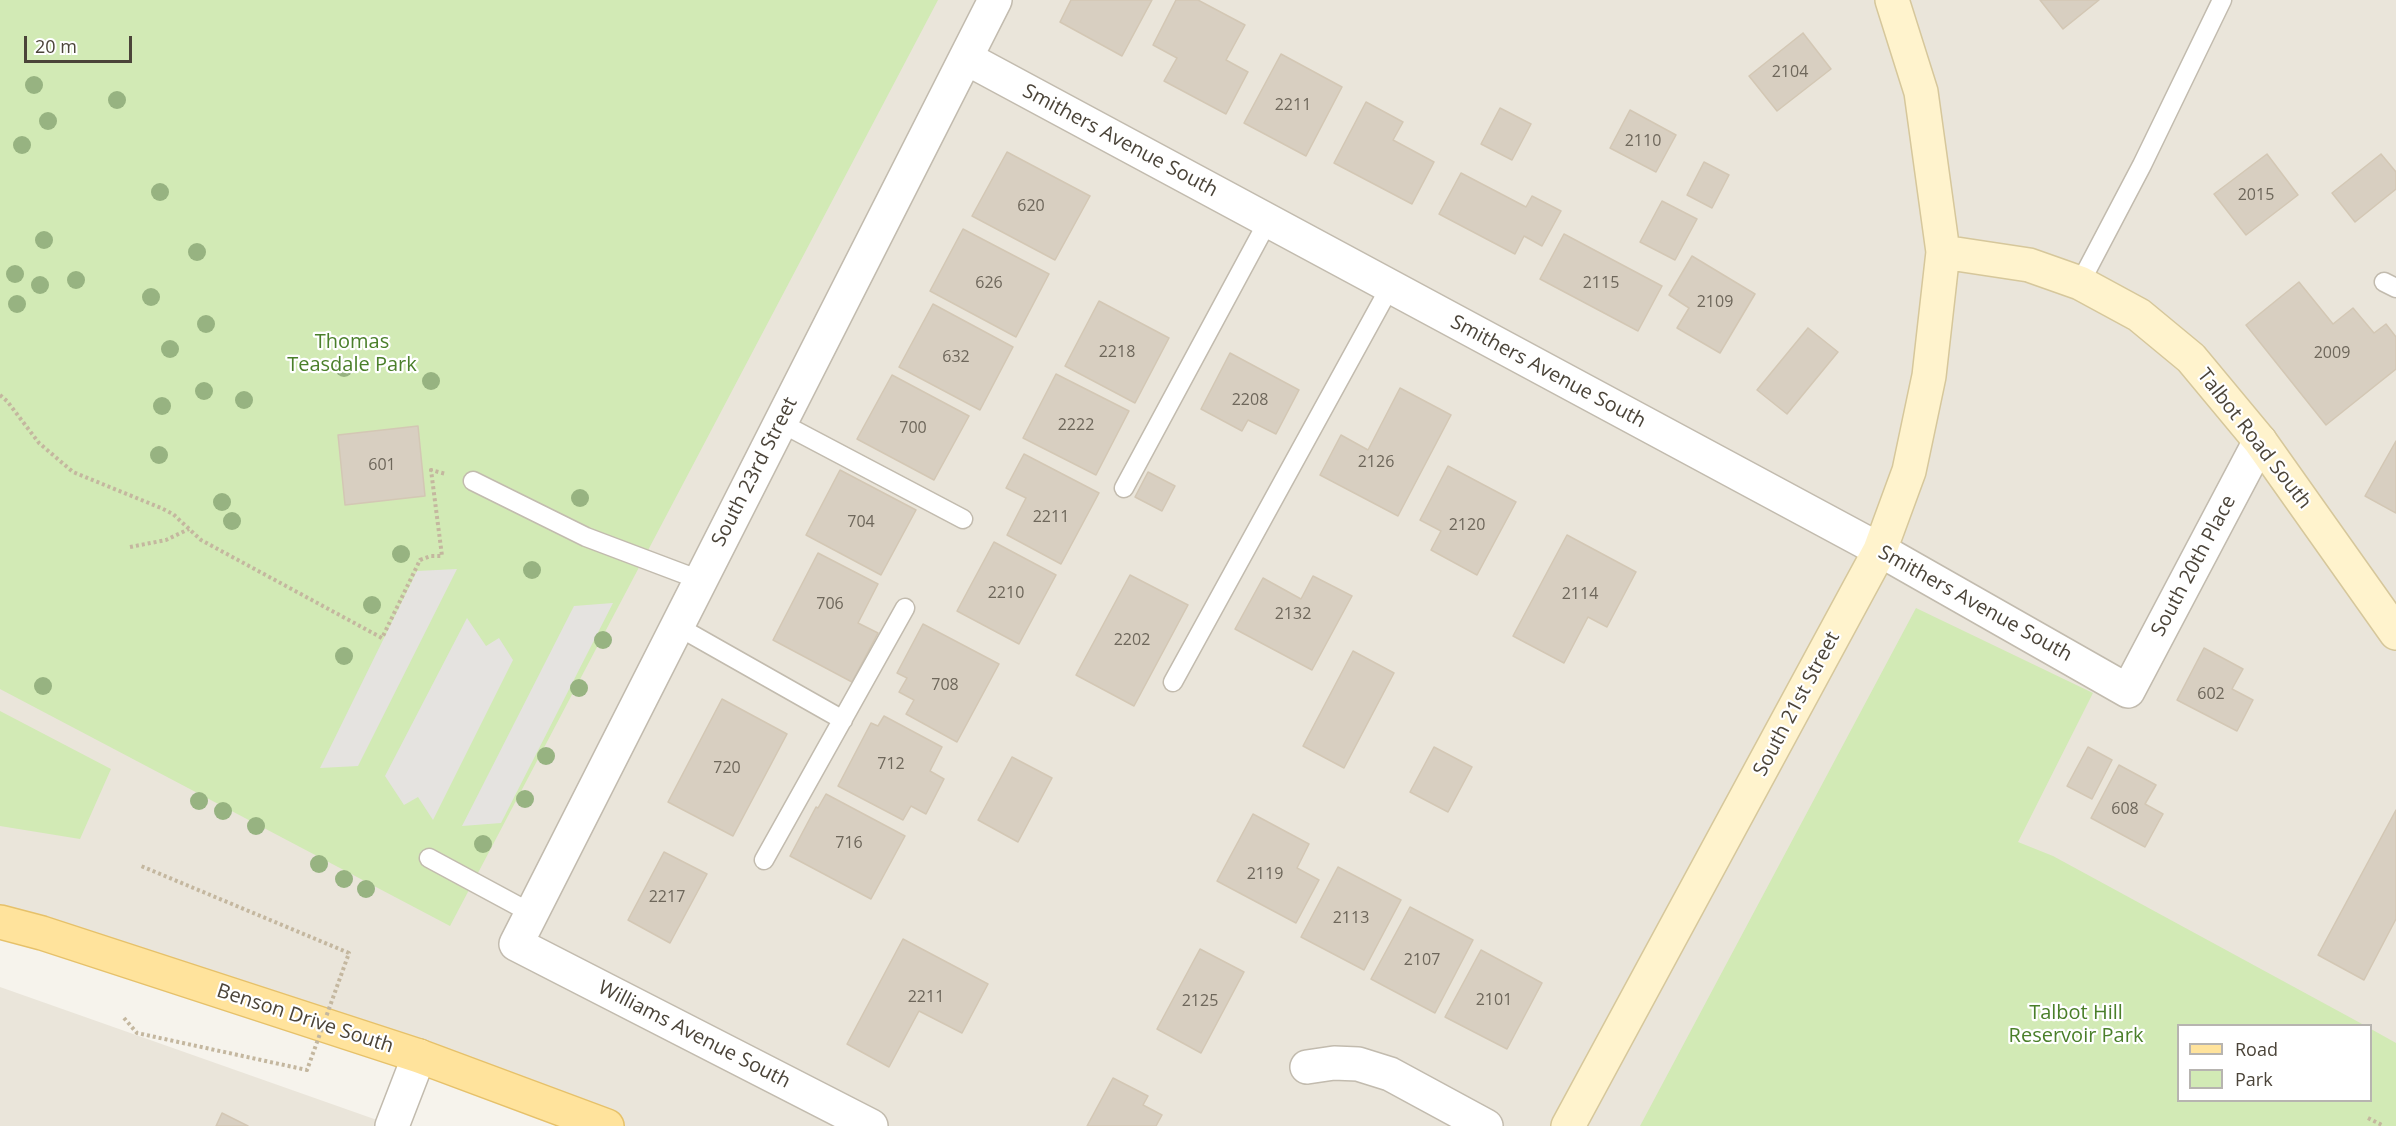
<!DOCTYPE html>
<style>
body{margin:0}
#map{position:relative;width:2396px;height:1126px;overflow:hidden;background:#f6f3ec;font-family:"Open Sans",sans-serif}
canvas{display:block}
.legend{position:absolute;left:2177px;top:1024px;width:195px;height:78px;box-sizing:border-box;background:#fff;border:2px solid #b7b4b0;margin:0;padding:8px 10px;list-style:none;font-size:18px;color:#4b4439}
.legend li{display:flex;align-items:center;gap:12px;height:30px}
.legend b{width:30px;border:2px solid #b7b4b0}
.scale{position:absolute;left:24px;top:36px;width:108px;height:27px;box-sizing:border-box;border:3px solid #4b4439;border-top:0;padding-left:8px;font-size:18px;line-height:21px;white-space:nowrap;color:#4b4439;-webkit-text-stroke:4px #fff;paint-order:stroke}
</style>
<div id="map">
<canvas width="2396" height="1126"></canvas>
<ul class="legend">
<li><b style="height:8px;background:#ffe39c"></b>Road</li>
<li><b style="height:16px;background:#d2eab5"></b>Park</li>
</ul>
<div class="scale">20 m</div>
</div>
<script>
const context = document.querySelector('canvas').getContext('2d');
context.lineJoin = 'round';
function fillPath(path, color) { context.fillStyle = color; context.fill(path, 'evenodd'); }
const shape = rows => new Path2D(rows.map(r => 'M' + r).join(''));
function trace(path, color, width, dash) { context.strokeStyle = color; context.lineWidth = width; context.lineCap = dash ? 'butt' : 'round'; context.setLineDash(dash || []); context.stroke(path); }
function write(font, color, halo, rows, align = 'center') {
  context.font = font + ' "Open Sans",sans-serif'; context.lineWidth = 4.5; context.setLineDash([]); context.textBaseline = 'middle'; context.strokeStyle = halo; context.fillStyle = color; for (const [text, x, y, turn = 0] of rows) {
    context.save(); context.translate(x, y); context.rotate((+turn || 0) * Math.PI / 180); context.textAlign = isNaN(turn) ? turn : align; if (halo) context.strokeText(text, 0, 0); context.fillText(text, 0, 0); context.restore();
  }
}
fillPath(shape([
 [0,0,2396,0,2396,1126,618,1126,0,917],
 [2178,1026,2370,1026,2370,1100,2178,1100],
 [0,987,394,1126,0,1126]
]), '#eae5da');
fillPath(shape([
 [0,0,938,0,450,926,0,689],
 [1916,608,2093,693,2018,842,2053,856,2364,1025,2178,1026,2178,1100,2370,1100,2371,1029,2396,1043,2396,1126,1640,1126],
 [0,711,111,769,80,839,0,826]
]), '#d2eab5');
fillPath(shape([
 [457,569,358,766,320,768,417,571],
 [613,603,501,823,462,826,574,606],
 [467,618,486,646,499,638,513,660,433,820,418,797,404,805,385,776]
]), '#e5e3e0');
const building = shape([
 [1071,0,1152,0,1122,56,1060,22,1071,0],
 [1176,0,1198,0,1245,25,1226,60,1248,72,1226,114,1164,81,1177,58,1153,45,1176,0],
 [2040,0,2099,0,2063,29,2040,0],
 [1803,33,1831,69,1777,111,1749,76,1803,33],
 [1281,54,1342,87,1306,156,1244,123,1281,54],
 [1366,102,1403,122,1393,140,1434,162,1412,204,1334,163,1366,102],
 [1500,108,1531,124,1512,160,1481,144,1500,108],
 [1630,110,1676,135,1656,172,1610,148,1630,110],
 [1007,152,1090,196,1055,260,972,216,1007,152],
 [2267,154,2298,195,2246,235,2214,194,2267,154],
 [2381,154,2396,172,2396,189,2355,222,2332,193,2381,154],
 [1704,162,1729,175,1712,208,1687,195,1704,162],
 [1461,173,1526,207,1532,196,1561,211,1542,246,1524,236,1515,254,1439,214,1461,173],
 [1662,201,1697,219,1675,260,1640,242,1662,201],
 [963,229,1049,274,1016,337,930,291,963,229],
 [1564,234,1662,286,1638,331,1540,279,1564,234],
 [1692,256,1755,294,1720,353,1677,328,1689,308,1669,295,1692,256],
 [2299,282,2333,324,2353,308,2374,333,2386,324,2396,337,2396,369,2326,425,2246,325,2299,282],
 [1099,301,1169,338,1135,403,1065,366,1099,301],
 [933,304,1013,347,980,410,899,367,933,304],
 [1808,328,1838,352,1787,414,1757,390,1808,328],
 [1230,353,1299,390,1276,434,1248,420,1242,431,1201,409,1230,353],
 [1056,374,1129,411,1096,475,1023,438,1056,374],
 [892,375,969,416,934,480,857,439,892,375],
 [1400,388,1451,415,1398,516,1320,475,1341,435,1368,450,1400,388],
 [418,426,425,496,345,505,338,435,418,426],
 [2396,441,2396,513,2365,496,2396,441],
 [1024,454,1099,493,1061,564,1007,535,1026,498,1006,488,1024,454],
 [1448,466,1516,502,1477,575,1431,550,1441,531,1420,520,1448,466],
 [840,470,916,510,881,575,806,535,840,470],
 [1148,472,1175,486,1162,511,1135,497,1148,472],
 [1567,535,1636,572,1607,627,1588,617,1564,663,1513,636,1567,535],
 [994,542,1056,575,1019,644,957,611,994,542],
 [818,553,878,584,858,623,878,633,852,682,773,640,818,553],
 [1130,575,1188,605,1134,706,1076,675,1130,575],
 [1313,576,1352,596,1312,670,1235,629,1263,578,1301,599,1313,576],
 [923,624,999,664,957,742,906,714,914,700,899,692,907,678,897,673,923,624],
 [2204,648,2243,669,2232,689,2253,700,2237,731,2177,700,2204,648],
 [1353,651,1394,673,1344,768,1303,746,1353,651],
 [722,699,787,734,733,836,668,802,722,699],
 [884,716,942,747,930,771,944,779,926,814,911,806,903,820,838,786,871,723,878,726,884,716],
 [1434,747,1472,767,1448,812,1410,792,1434,747],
 [2088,747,2112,760,2092,799,2067,786,2088,747],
 [1012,757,1052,778,1018,842,978,820,1012,757],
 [2119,765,2156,785,2145,804,2163,814,2145,847,2091,818,2119,765],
 [826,794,905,836,871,899,790,856,816,807,818,808,826,794],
 [2396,810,2396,919,2364,980,2318,955,2396,810],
 [1253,814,1309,844,1297,868,1319,880,1296,923,1217,881,1253,814],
 [664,852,707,874,670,943,628,920,664,852],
 [1338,867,1401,900,1364,970,1301,937,1338,867],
 [1410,907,1473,940,1435,1013,1371,979,1410,907],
 [903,939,988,984,962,1033,919,1011,889,1067,847,1044,903,939],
 [1200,949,1244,972,1201,1053,1157,1029,1200,949],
 [1481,950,1542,983,1507,1049,1445,1017,1481,950],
 [1113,1078,1148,1096,1143,1105,1162,1115,1156,1126,1087,1126,1113,1078],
 [222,1113,248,1126,216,1126,222,1113]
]);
fillPath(building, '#d8cfc1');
trace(building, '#d3c7b4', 1.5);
const lane = shape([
 [2384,282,2396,288],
 [2080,283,2142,165,2222,0],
 [781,423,963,519],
 [473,481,586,537,700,580],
 [1124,488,1268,221],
 [677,626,843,720],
 [1173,682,1390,287],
 [429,858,531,913],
 [764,860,905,608]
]);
const street = shape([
 [966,58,1880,550,2128,691,2260,441],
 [1307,1067,1334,1063,1358,1064,1390,1074,1486,1126],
 [392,1126,419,1056],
 [871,1126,516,944,995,0]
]);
const secondary = shape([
 [1943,252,2029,265,2080,283,2139,315,2191,358,2260,441,2396,633],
 [1568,1126,1880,550,1909,471,1929,376,1943,252,1921,92,1892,0]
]);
const primary = shape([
 [0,922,42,933,419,1056,607,1126]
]);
trace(lane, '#c2bbae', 21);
trace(street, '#c2bbae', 36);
trace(secondary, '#d6c79b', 36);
trace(primary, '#e6c16a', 36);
trace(shape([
 [0,395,7,401,39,443,73,472,161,508,173,514,201,540,382,638,420,560,431,556,442,556,431,470,446,474],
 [130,547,166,540,189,529],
 [2368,1118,2384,1126]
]), '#c4b79f', 4, [3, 3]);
trace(lane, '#fff', 18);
trace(street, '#fff', 33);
trace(secondary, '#fff3cd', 33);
trace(primary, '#ffe39c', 33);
trace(shape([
 [124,1018,137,1033,307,1070,349,953,141,866]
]), '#c4b79f', 4, [3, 3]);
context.fillStyle = '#97b381';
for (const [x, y] of [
 [34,85],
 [117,100],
 [48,121],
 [22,145],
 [160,192],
 [44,240],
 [197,252],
 [15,274],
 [76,280],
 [40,285],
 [151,297],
 [17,304],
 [206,324],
 [170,349],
 [344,368],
 [431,381],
 [204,391],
 [244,400],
 [162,406],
 [159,455],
 [580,498],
 [222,502],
 [232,521],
 [401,554],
 [532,570],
 [372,605],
 [603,640],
 [344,656],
 [43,686],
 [579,688],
 [546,756],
 [525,799],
 [199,801],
 [223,811],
 [256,826],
 [483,844],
 [319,864],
 [344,879],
 [366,889]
]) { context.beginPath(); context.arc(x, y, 9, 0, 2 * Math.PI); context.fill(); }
write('16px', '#6e675b', null, [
 ["2104",1790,72],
 ["2211",1293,105],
 ["2110",1643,141],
 ["2015",2256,195],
 ["620",1031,206],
 ["626",989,283],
 ["2115",1601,283],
 ["2109",1715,302],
 ["2218",1117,352],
 ["2009",2332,353],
 ["632",956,357],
 ["2208",1250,400],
 ["2222",1076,425],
 ["700",913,428],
 ["2126",1376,462],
 ["601",382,465],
 ["2211",1051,517],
 ["704",861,522],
 ["2120",1467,525],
 ["2210",1006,593],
 ["2114",1580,594],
 ["706",830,604],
 ["2132",1293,614],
 ["2202",1132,640],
 ["708",945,685],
 ["602",2211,694],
 ["712",891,764],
 ["720",727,768],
 ["608",2125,809],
 ["716",849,843],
 ["2119",1265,874],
 ["2217",667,897],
 ["2113",1351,918],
 ["2107",1422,960],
 ["2211",926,997],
 ["2101",1494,1000],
 ["2125",1200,1001]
]);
write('20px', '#4b4439', '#fff', [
 ["Smithers Avenue South",1120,141,28],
 ["Smithers Avenue South",1548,372,28],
 ["Talbot Road South",2254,439,52],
 ["South 23rd Street",755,472,-63],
 ["South 20th Place",2194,566,-62],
 ["Smithers Avenue South",1975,604,29],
 ["South 21st Street",1797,704,-62],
 ["Benson Drive South",305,1019,18],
 ["Williams Avenue South",694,1035,27]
]);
write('20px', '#4a7f2a', '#fff', [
 ["Thomas",352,342],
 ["Teasdale Park",352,365],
 ["Talbot Hill",2076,1013],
 ["Reservoir Park",2076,1036]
]);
</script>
